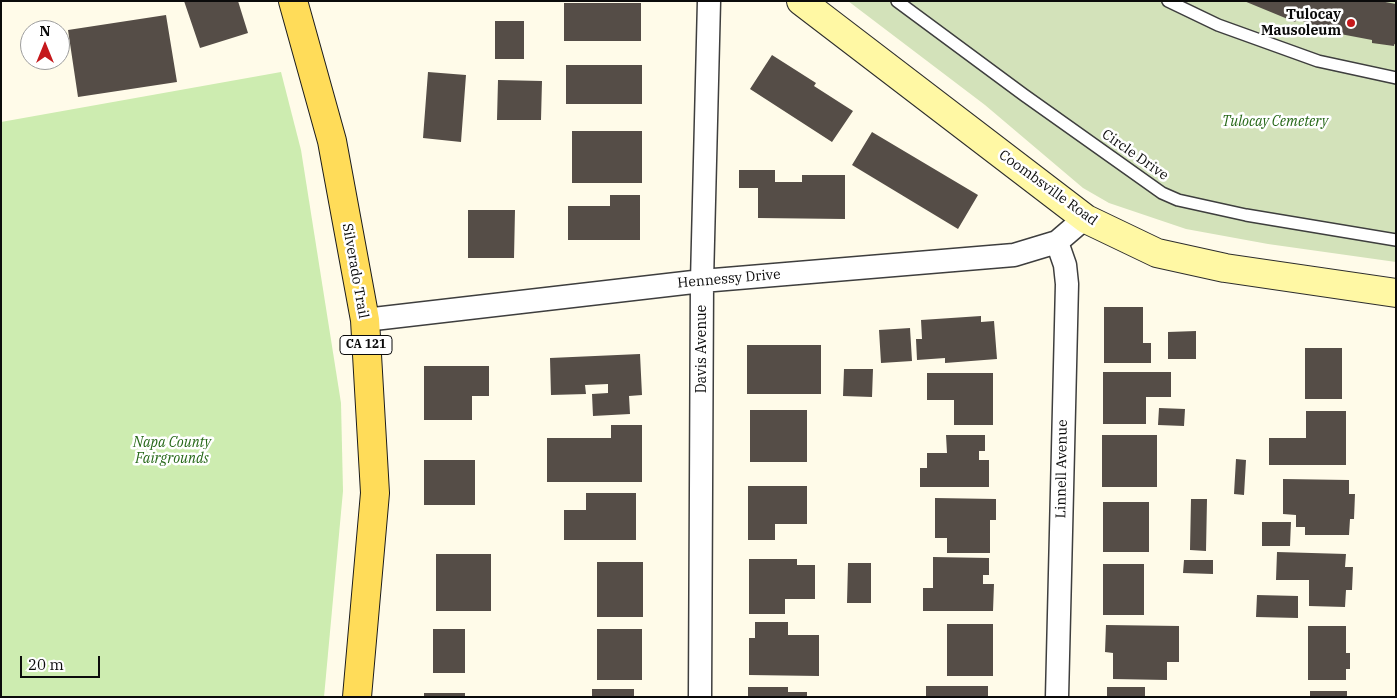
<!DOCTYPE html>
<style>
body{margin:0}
#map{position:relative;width:1397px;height:698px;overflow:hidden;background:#fffbe9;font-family:"IBM Plex Serif",serif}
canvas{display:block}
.frame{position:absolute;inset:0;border:2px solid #0b0b0b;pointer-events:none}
.north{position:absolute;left:20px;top:20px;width:50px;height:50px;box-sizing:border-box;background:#fff;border:1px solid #9d9d9d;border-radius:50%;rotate:0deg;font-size:14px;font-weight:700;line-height:20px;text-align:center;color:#0b0b0b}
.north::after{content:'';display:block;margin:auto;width:18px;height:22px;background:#c5191c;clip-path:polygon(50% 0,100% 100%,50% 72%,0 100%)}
.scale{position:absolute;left:20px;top:656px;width:80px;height:22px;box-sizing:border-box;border:2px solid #0b0b0b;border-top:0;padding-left:6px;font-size:15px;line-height:18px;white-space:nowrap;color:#0b0b0b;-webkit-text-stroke:4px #fff;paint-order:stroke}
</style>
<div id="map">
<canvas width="1397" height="698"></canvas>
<div class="frame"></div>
<div class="north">N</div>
<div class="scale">20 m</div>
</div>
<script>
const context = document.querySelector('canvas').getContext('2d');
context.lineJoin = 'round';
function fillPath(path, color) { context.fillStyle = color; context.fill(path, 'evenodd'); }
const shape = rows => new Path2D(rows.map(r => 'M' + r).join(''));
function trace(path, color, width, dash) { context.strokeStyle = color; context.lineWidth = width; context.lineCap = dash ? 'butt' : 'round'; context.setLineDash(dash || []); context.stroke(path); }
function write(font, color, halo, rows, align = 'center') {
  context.font = font + ' "IBM Plex Serif",serif'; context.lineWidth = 5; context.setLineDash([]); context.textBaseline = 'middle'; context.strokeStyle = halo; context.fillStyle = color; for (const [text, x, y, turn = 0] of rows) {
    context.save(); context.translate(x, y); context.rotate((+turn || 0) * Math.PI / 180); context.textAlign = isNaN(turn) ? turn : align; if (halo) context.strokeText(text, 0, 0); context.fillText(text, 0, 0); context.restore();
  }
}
fillPath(shape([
 [281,72,301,150,341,403,343,491,324,697,1,697,1,122]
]), '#cdecb0');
fillPath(shape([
 [848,1,1396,1,1396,262,1268,244,1186,229,1109,203,1083,188,985,105]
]), '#d3e2ba');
fillPath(shape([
 [184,1,238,1,248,33,200,48],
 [1244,1,1380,1,1396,4,1396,45,1394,44,1394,46,1372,43,1372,40,1335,33,1336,31,1319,27,1297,19,1295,22],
 [564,3,641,3,641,41,564,41],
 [166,15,177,82,78,97,68,30],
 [495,21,524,21,524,59,495,59],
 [772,55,816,83,814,86,853,111,832,142,750,89],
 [566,65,642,65,642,104,566,104],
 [428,72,466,75,461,142,423,138],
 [498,80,542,81,541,120,497,120],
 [572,131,642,131,642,183,572,183],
 [872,132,978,195,958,229,852,165],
 [739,170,775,170,775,182,802,182,802,175,845,175,845,219,758,218,758,188,739,188],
 [610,195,640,195,640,240,568,240,568,206,610,206],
 [468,210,515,210,514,258,468,258],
 [1104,307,1143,307,1143,343,1151,343,1151,363,1104,363],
 [981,316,981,322,994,321,997,359,945,363,945,358,917,360,916,339,922,339,921,320],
 [910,328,912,361,881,363,879,330],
 [1196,331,1196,359,1168,359,1168,332],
 [747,345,821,345,821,394,747,394],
 [1305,348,1342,348,1342,399,1305,399],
 [640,354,642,395,629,396,630,414,593,416,592,394,608,393,608,384,585,385,586,394,551,395,550,358],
 [424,366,489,366,489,396,472,396,472,420,424,420],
 [844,369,873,369,872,397,843,396],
 [1103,372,1171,372,1171,397,1146,397,1146,424,1103,424],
 [927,373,993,373,993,425,954,425,954,400,927,400],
 [1159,408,1185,409,1184,426,1158,425],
 [750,410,807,410,807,462,750,462],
 [1306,411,1346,411,1346,465,1269,465,1269,438,1306,438],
 [611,425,642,425,642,482,547,482,547,438,611,438],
 [946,435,985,435,985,451,979,451,979,460,989,460,989,487,920,487,920,468,927,468,927,453,947,453],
 [1102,435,1157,435,1157,487,1102,487],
 [1236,459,1246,460,1244,495,1234,494],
 [424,460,475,460,475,505,424,505],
 [1283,479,1349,480,1349,494,1355,494,1354,519,1350,519,1349,535,1305,535,1305,527,1296,527,1296,515,1283,514],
 [748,486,807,486,807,524,775,524,775,540,748,540],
 [586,493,636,493,636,540,564,540,564,510,586,510],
 [935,498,996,499,996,520,990,520,990,553,947,553,947,538,935,538],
 [1191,499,1207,499,1206,551,1190,550],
 [1103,502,1149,502,1149,552,1103,552],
 [1262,522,1291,522,1290,546,1262,546],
 [1277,552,1346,554,1345,567,1353,567,1352,590,1346,590,1345,607,1309,606,1309,580,1276,580],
 [436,554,491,554,491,611,436,611],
 [933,557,989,558,989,575,983,575,983,584,994,584,993,611,923,611,923,588,933,588],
 [749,559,797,559,797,565,815,565,815,599,785,599,785,614,749,614],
 [1184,560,1213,560,1213,574,1183,573],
 [597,562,643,562,643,617,597,617],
 [848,563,871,563,871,603,847,603],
 [1103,564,1144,564,1144,615,1103,615],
 [1257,595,1298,596,1298,618,1256,617],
 [755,622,788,622,788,635,819,635,819,676,749,675,749,638,755,638],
 [947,624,993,624,993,676,947,676],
 [1106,625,1179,626,1179,662,1167,662,1167,680,1113,679,1113,653,1105,652],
 [1308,626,1346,626,1346,653,1350,653,1350,669,1346,669,1346,680,1308,680],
 [433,629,465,629,465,673,433,673],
 [597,629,642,629,642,680,597,680],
 [926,686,988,686,988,697,926,697],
 [748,687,788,687,788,692,807,692,807,697,748,697],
 [1107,687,1145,687,1145,697,1107,697],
 [592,689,634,689,634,697,592,697],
 [1310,691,1347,691,1347,697,1310,697],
 [424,693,465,693,465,697,424,697]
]), '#554d47');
const lane = shape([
 [897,1,1024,95,1162,193,1178,200,1246,215,1396,240],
 [1168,1,1218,25,1318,61,1396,78]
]);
const street = shape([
 [365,320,702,281,1014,255,1057,242,1085,218],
 [700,697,702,281,709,1],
 [1057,697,1067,284,1065,265,1057,242]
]);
const secondary = shape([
 [801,1,1086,219,1157,253,1225,268,1396,293]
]);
const primary = shape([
 [293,1,332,141,365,320,375,493,357,697]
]);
trace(lane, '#3e3e3e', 14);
trace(street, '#3e3e3e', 25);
trace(secondary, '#2d2d2d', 30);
trace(primary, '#1c1c1c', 30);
trace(lane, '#fff', 11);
trace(street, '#fff', 22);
trace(secondary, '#fff8a4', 28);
trace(primary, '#ffdc59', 28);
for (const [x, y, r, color] of [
 [1351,23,5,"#c5191c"]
]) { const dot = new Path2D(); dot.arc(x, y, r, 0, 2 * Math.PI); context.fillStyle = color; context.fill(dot); trace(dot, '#fff', 2); }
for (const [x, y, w] of [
 [366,345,52]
]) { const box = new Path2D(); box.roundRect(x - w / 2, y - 9.5, w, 19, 4); context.fillStyle = '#fff'; context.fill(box); trace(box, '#0b0b0b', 1); }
write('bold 12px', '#0b0b0b', null, [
 ["CA 121",366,345]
]);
write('bold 14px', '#0b0b0b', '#fff', [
 ["Tulocay",1341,15],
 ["Mausoleum",1341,31]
], 'right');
write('italic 14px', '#256717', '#fff', [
 ["Tulocay Cemetery",1275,122],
 ["Napa County",172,443],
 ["Fairgrounds",172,459]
]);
write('14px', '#0b0b0b', '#fff', [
 ["Circle Drive",1135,155,35],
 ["Coombsville Road",1048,188,36],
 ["Silverado Trail",355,271,80],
 ["Hennessy Drive",729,279,-5],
 ["Davis Avenue",702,349,-90],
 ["Linnell Avenue",1062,469,-89]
]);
</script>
